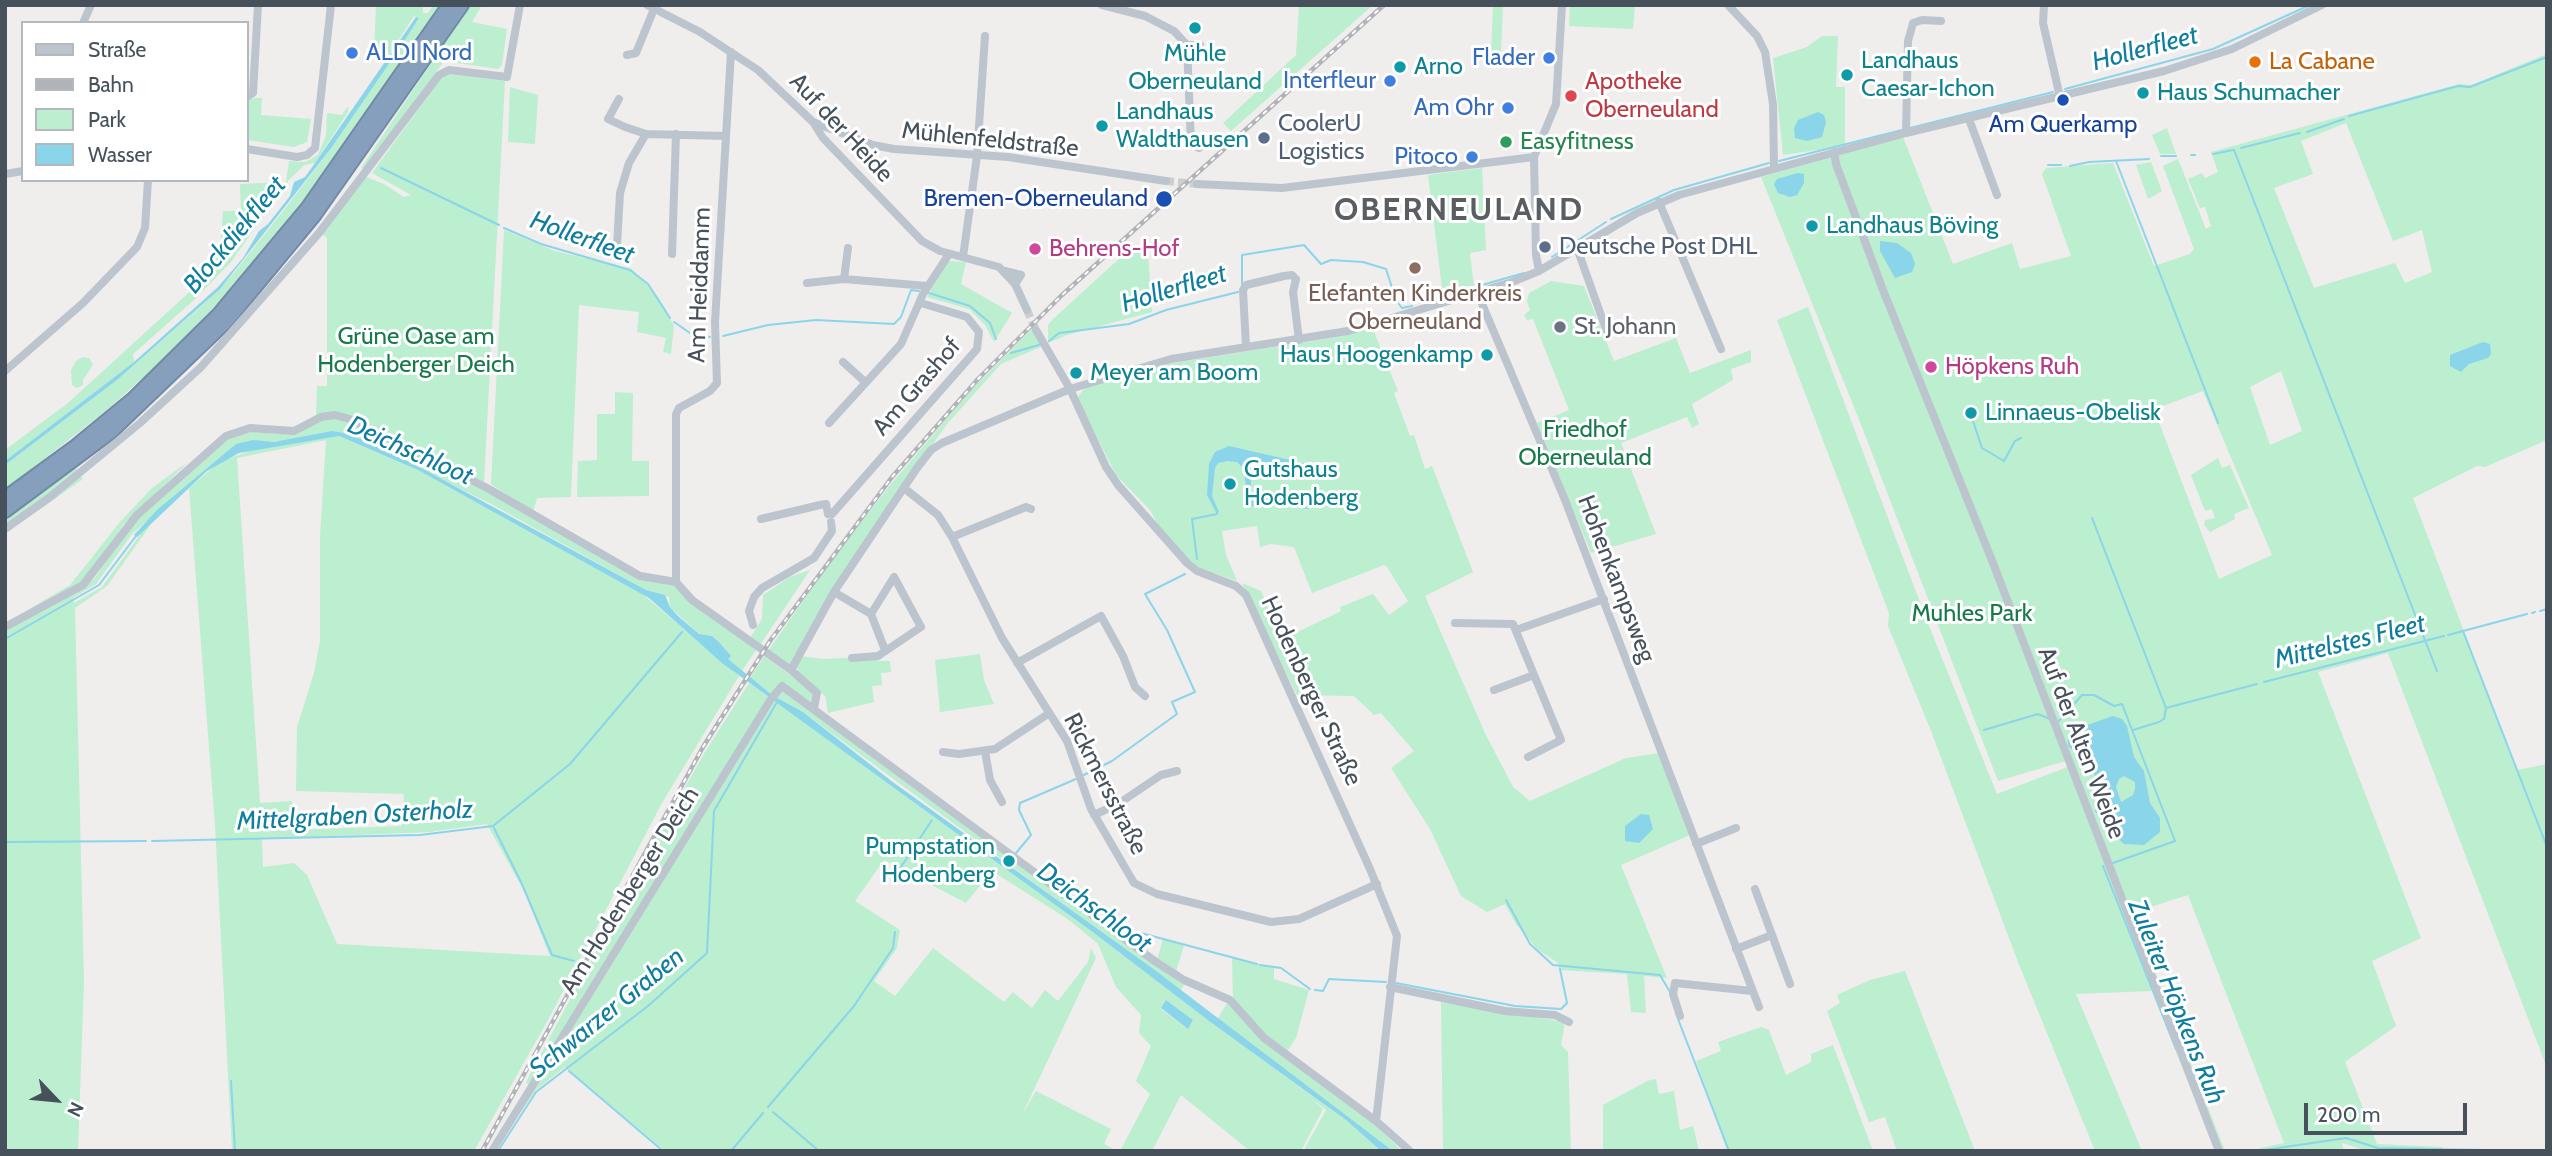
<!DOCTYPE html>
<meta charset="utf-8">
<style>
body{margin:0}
#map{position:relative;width:2552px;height:1156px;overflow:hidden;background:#f0eded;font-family:Cabin,sans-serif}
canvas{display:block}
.frame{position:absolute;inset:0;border:7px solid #46515b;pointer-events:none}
.legend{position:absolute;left:21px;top:21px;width:228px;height:161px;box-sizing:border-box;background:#fff;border:2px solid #b5b9bd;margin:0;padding:9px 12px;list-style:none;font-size:21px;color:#46515b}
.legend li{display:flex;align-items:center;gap:14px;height:35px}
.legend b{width:35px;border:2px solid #b5b9bd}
.north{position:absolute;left:21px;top:1065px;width:70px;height:70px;-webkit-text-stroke:5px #fff;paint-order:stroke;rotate:116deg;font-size:19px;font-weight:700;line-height:28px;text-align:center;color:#46515b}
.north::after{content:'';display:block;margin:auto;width:24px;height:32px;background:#46515b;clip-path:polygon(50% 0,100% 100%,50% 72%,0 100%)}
.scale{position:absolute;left:2304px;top:1103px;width:163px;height:32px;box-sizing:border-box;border:4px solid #46515b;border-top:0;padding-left:9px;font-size:21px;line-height:24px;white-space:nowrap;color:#46515b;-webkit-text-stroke:5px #fff;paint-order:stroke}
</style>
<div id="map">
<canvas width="2552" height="1156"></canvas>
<div class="frame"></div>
<ul class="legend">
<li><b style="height:9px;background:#bcc5cd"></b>Straße</li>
<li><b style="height:9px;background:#b0b3b8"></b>Bahn</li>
<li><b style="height:19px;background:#bceed0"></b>Park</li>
<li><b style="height:19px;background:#8ad5ea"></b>Wasser</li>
</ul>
<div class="north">N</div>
<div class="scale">200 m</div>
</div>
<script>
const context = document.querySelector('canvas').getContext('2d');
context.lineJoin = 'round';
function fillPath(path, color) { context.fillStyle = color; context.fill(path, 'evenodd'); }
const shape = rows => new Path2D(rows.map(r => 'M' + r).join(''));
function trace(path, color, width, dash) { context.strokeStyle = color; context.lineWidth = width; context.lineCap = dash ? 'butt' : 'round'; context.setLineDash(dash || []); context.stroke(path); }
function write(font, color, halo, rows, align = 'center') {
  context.font = font + ' Cabin,sans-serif'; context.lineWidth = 6; context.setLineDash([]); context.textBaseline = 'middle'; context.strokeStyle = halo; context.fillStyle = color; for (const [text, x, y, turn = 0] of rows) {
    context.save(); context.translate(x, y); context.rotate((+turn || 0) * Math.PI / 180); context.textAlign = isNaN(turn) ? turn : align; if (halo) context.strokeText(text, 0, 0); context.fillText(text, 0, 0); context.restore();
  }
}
fillPath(shape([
 [376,5,423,5,423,13,428,13,433,5,441,5,304,199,239,281,167,356,108,409,5,490,5,465,117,380,204,304,233,274,287,206,332,147,419,18,414,16,389,55,381,54,374,51],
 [470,5,482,5,472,22,507,29,502,65,498,69,444,61,365,169,361,168],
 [1299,5,1373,5,1231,131,1223,123,1296,55],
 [1493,5,1503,5,1501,51,1491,55],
 [1570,5,1635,5,1633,29,1569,26],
 [1822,36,1838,36,1836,87,1845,87,1845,146,1783,155,1773,58,1807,47],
 [2547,54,2547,440,2485,467,2477,466,2413,498,2517,770,2547,764,2547,1068,2388,653,2318,672,2421,938,2372,961,2396,1026,2345,1062,2377,1144,2443,1147,2444,1151,2367,1151,2342,1143,2344,1151,2247,1151,2284,1143,2188,895,2132,913,2225,1151,2215,1151,2152,991,2076,994,2142,1151,2095,1151,2018,962,1931,731,1888,626,1889,613,1777,320,1808,307,1929,626,1997,794,2070,766,2069,760,1998,781,1860,422,1761,177,1903,137,1953,264,2012,243,2020,269,2071,256,2042,174,2046,168,2113,163,2154,266,2190,254,2194,249,2163,166,2178,159,2206,229,2211,226,2205,207,2200,208,2188,179,2202,173,2205,178,2218,172,2211,152,2459,84,2471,85],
 [2346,123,2393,241,2422,230,2432,272,2405,283,2395,263,2314,288,2274,188,2313,174,2301,141],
 [2281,371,2302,431,2270,445,2250,387],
 [2203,391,2272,555,2219,579,2155,412,2160,407],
 [448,74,505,81,484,483,349,416,316,415,317,386,327,386,327,238,322,234,366,177,384,184,404,197,411,195,372,173,442,77],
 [510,87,538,95,535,144,508,142],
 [255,98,262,98,261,115,311,119,307,142,294,147,247,140,247,101],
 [348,106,348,112,315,163,304,165,288,181,231,262,194,300,133,354,134,362,5,461,5,450,68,403,196,286,220,253,223,211,241,211,240,184,286,182,289,161,306,162,318,155,326,135,327,113,342,115],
 [2167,128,2176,154,2160,154,2152,135],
 [2151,162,2162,191,2148,199,2136,165],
 [1482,168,1486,250,1470,253,1474,287,1443,296,1428,175],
 [504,230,555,251,632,269,659,298,674,326,671,354,663,352,666,338,637,332,639,312,579,305,571,497,537,498,533,512,491,484],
 [1133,246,1139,253,1148,252,1152,312,1067,335,1048,343,1048,325,1052,320],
 [948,261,966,262,961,284,1012,313,994,342,985,325,969,309,927,297],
 [1551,281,1584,286,1614,361,1676,338,1690,373,1751,350,1751,362,1731,369,1733,380,1692,404,1699,424,1692,428,1687,417,1621,443,1656,534,1591,553,1537,423,1569,410,1533,319,1527,320,1524,315,1530,310,1527,301,1529,293],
 [1372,327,1398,391,1394,393,1410,436,1414,435,1425,469,1432,466,1473,572,1425,596,1485,733,1513,787,1530,801,1626,758,1659,753,1690,835,1621,865,1667,978,1644,976,1646,1013,1631,1012,1627,974,1559,970,1558,963,1537,949,1516,924,1505,904,1487,912,1461,896,1430,829,1391,768,1414,751,1381,713,1374,715,1354,696,1297,695,1242,583,1261,591,1281,640,1341,611,1340,607,1373,594,1389,615,1408,601,1387,567,1384,565,1312,593,1294,547,1271,544,1260,547,1257,526,1222,531,1226,555,1237,581,1193,566,1158,525,1150,510,1116,475,1077,398,1084,389,1155,366,1344,336],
 [1032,329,1043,346,1001,364,947,424,903,487,792,664,788,666,768,651,831,561,891,484,974,387],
 [83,357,89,358,93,365,83,380,83,385,77,388,72,385,71,370,76,361],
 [615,392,633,393,632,461,649,461,649,496,577,497,578,461,597,460,597,414,615,414],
 [330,418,348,420,484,489,638,578,677,586,756,650,742,671,727,659,726,649,720,643,712,636,699,634,670,607,669,597,646,590,493,505,350,434,328,432,284,441,236,444,132,534,96,584,73,598,74,603,102,587,147,525,219,462,255,449,339,436,418,470,640,592,739,676,662,803,548,1020,474,1151,232,1151,215,825,189,488,152,523,107,586,75,608,84,981,78,1151,5,1151,5,630,27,619,26,611,70,585,120,522,152,488,182,466,187,463,123,525,81,589,94,579,132,524,224,441,244,431,277,434],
 [326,440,320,536,320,641,314,673,297,727,296,791,404,794,402,826,293,830,292,801,260,803,237,458],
 [487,824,524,891,550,956,337,944,307,875,294,863,263,867,262,839,429,832],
 [2218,458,2222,468,2230,465,2249,508,2234,514,2235,519,2210,532,2204,525,2205,520,2215,518,2212,509,2205,511,2191,475],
 [76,468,83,479,5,534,5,519],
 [810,570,760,645,750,638,762,619,763,595,790,577],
 [980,654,984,680,994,704,940,712,935,660],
 [764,656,811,690,815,696,813,702,810,703,781,683,772,695,750,678],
 [800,656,824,659,877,656,878,661,890,661,891,672,881,673,882,685,872,686,874,702,828,713,825,696,800,675,797,668],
 [749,683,770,698,529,1085,526,1082,653,844,705,752],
 [782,690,1034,877,1185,984,1180,991,803,712,776,697],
 [774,700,1094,933,1209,1021,1346,1120,1381,1151,1309,1151,1305,1148,1326,1110,1311,1098,1323,1109,1301,1151,1250,1151,1181,1095,1152,1151,1120,1151,1150,1094,1136,1081,1151,1046,1139,1033,1141,1015,1116,987,1098,944,1069,920,992,871,966,903,884,860,855,901,900,930,897,948,874,981,895,996,933,948,1004,1002,1013,992,1032,1008,1045,990,1058,1001,1088,962,1091,948,1096,958,1022,1115,1036,1091,1111,1129,1104,1144,1117,1151,665,1151,565,1067,536,1090,494,1151],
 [1166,1000,1193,1020,1188,1029,1161,1009],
 [1163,939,1184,945,1176,972,1157,960],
 [1232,957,1274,968,1274,979,1309,990,1296,1038,1287,1052,1267,1038,1233,999],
 [1905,971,1975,1151,1897,1151,1885,1117,1869,1122,1827,1011,1840,1003,1837,995,1870,980],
 [1228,1001,1267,1045,1373,1123,1402,1151,1393,1151,1217,1020],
 [1441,1002,1565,1022,1561,1045,1568,1052,1571,1151,1443,1151],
 [1761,1027,1769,1030,1786,1075,1811,1062,1811,1054,1833,1045,1873,1151,1727,1151,1696,1061,1721,1051,1718,1042],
 [1656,1079,1659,1094,1674,1091,1680,1130,1693,1126,1699,1151,1603,1151,1603,1105,1647,1081]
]), '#bceed0');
fillPath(shape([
 [416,17,419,18,401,46,332,147,220,289,117,380,5,465,5,461,134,362,218,287,243,258,259,231,268,224,290,196,294,182,305,177,315,163],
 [1818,112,1824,115,1826,122,1822,137,1807,141,1795,138,1794,128,1798,120],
 [1798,173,1804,174,1804,183,1797,195,1790,197,1778,193,1774,184,1777,179],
 [1880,241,1897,243,1911,253,1915,264,1912,272,1895,278,1880,251],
 [2483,342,2490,344,2491,354,2488,358,2469,364,2461,372,2450,366,2450,355],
 [332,431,350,434,425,470,646,590,665,595,670,607,678,616,699,634,712,636,720,643,731,656,728,659,772,695,803,712,894,783,1152,968,1393,1151,1381,1151,1346,1120,1209,1021,1094,933,722,663,649,598,418,470,339,436,239,453,207,471,137,537,134,535,157,510,236,444,253,440,274,442],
 [1229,446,1312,465,1307,471,1299,471,1251,459,1251,492,1255,502,1271,492,1298,499,1311,495,1316,501,1314,506,1307,509,1268,500,1255,507,1252,506,1249,503,1243,468,1237,462,1228,461,1218,463,1215,468,1212,496,1219,512,1217,514,1207,495,1209,464,1215,452],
 [2113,716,2122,719,2127,726,2134,757,2144,771,2150,803,2160,818,2160,832,2144,845,2124,844,2104,825,2095,811,2097,786,2093,768,2068,746,2068,735,2076,729],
 [2124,776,2135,782,2135,789,2133,795,2121,802,2116,787,2119,779],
 [1641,814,1649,815,1653,829,1639,843,1625,841,1625,826],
 [1166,1000,1193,1020,1188,1029,1161,1008]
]), '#8ad5ea');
trace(shape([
 [2065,89,2213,49,2310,5],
 [2349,116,2458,86,2470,87,2547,57],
 [1910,128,2053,92],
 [2307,132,2344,119],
 [2241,148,2300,133],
 [2234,150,2437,671],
 [2213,154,2233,150],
 [2191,155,2195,155],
 [2161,156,2176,156],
 [1779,161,1902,130],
 [2116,161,2218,423],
 [2048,165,2061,165],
 [2070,166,2089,162,2149,159],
 [381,168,499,225],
 [1611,219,1674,190,1769,163],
 [504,228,541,244,630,270,648,284,670,318],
 [1552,257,1606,222],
 [1242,285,1242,255,1304,245,1321,264,1331,260,1363,262,1386,269,1396,300,1402,308,1412,306],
 [1475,287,1524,273],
 [929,293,970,306,990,323,996,339],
 [1420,303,1468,289],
 [674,322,690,333,710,337],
 [723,336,768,325,816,320,894,324,901,317,911,290,919,291],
 [1049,341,1059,333,1129,324,1166,310,1238,292],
 [1011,353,1039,345],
 [1966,415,1973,421,1982,448,2004,461,2015,441,2021,438],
 [2092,518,2166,708],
 [1197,559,1192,519,1217,514],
 [2540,611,2547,609],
 [2532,613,2535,612],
 [2463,631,2547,847],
 [2448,635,2527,614],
 [5,639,99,585,136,536],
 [2264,682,2444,636],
 [2059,721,2082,695,2094,695,2114,706,2122,704,2175,841,2113,863],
 [1984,730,2038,714,2050,719],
 [2133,730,2159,722,2164,719,2166,708,2257,684],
 [1084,775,1112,761,1177,714,1172,702,1195,692,1167,630,1145,594,1185,574],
 [494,828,521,882,552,955,574,961],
 [152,841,420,835,493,826,570,764,682,632],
 [5,842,146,841],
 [1016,853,1031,835,1019,810,1020,803,1076,779],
 [2103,866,2176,1049],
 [897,873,932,820],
 [1506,900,1530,944,1553,965,1660,975,1670,992],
 [1137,932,1257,964],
 [1260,965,1281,968,1310,989],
 [1396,983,1515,1006,1561,1009,1567,1003,1560,969],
 [1315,990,1323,991,1329,979,1386,982],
 [1678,1019,1729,1151],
 [569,1071,663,1151],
 [231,1081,235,1151],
 [768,1107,854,1006,893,948,895,932],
 [773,1112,819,1151],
 [498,1151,536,1092,648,1006,707,953,714,811,777,702],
 [731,1151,763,1113],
 [1890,1151,1892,1151],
 [2258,1151,2346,1138,2378,1148,2537,1151]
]), '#8ad5ea', 2);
trace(shape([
 [1166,181,1197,184],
 [1027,310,1036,330]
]), '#ceced0', 8, [8, 4]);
const highway = shape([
 [5,498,76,446,133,399,218,315,308,207,449,5],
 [5,511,111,432,227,321,314,216,462,5]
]);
trace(highway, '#718aa8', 16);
trace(shape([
 [647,5,700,32,758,70,813,122,823,138,922,241,940,251,999,267,1015,284,1027,310],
 [1102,5,1145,16,1174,31,1187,45,1200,45],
 [1728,5,1757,36,1765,52,1773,104,1774,168],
 [2044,5,2043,23,2060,97],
 [83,23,91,5],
 [1187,45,1191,144,1199,148,1201,140,1193,139],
 [627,55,636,53,654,9],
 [247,97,253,93,258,5],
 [619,99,608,119,625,127,646,134,726,136],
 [1969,119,1997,195],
 [813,122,873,145,894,149,1008,157,1166,181],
 [1906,133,1908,41,1913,23,1922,20,1941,21],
 [247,149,297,157,307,155,315,148,331,5],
 [1834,152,1836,164,1883,290,1993,563,2219,1151],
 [5,174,23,171],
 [1197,184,1282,188,1534,157],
 [1659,202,1721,349],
 [1577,248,1607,332],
 [619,253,617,245,620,193,629,163,646,134],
 [672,254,676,134],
 [963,257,977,156,985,36],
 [1005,271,1021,275,1017,281,1012,279],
 [1539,271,1536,255,1534,157,1556,104,1562,5],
 [844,279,848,248],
 [807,283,844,279,927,286],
 [1477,292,1565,500,1759,1007],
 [1036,330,1070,389,1106,467,1118,485,1187,563,1197,571,1236,586,1246,595,1370,869,1397,936,1376,1121],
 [1246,347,1243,290,1246,285,1284,276,1292,275,1296,279,1293,292,1299,340],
 [843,362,864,381],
 [5,371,83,303,137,247,145,228,148,180],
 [829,423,901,344,923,294,949,254],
 [904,488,938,515,952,537,1002,638,1067,741,1091,809,1134,883,1157,894,1271,922,1299,919,1377,884],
 [832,514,977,349,979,332,967,317,921,303],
 [761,519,820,505,826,504,828,514],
 [5,529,50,497,140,423,201,367,319,233,439,75,449,70,507,77,520,5],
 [952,537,1026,507,1031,509],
 [676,582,676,414,679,408,710,391,717,383,715,322,731,52],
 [834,592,871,614,885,650],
 [1455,623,1513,624,1561,740,1528,757],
 [753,625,749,611,754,597,762,588,814,558,832,531,831,522],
 [5,627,83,585,137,515,226,436,250,428,294,431,321,417,335,415,350,419,489,489,640,576,676,582,692,600,791,670,817,693,814,708],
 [1516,630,1604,599],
 [852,658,878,656,921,627,894,577,871,614],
 [1017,663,1101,616,1123,656,1135,687,1145,696],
 [791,670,834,592,917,468,931,450,942,443,1070,389,1171,359,1348,331,1512,282,1539,271,1637,213,1679,195,1906,133,2164,71,2232,49,2322,5],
 [1494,690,1534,675],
 [985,751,990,780,1002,802],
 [943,752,959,754,995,749,1048,714],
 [1094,815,1118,804,1161,775,1177,771],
 [1696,844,1736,828],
 [1755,889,1772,935],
 [1736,949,1772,935,1790,984],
 [1390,987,1505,1011,1555,1015,1569,1022],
 [1680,1016,1673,994,1675,983,1752,991],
 [492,1151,771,699,782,686,1156,962,1184,980,1230,1000,1264,1038,1376,1121,1410,1151]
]), '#bcc5cd', 8);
trace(highway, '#869fbc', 12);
const rail = shape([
 [482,1151,703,747,770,641,892,477,978,379,1062,295,1384,5]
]);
trace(rail, '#b0b3b8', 4.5);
trace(rail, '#fff', 2, [5]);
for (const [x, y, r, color] of [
 [1195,28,7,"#0f9aa8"],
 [352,53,7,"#3f7fe0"],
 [1549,58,7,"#3f7fe0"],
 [2255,62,7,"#e8710a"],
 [1400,67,7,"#0f9aa8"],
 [1847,75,7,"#0f9aa8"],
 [1390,81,7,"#3f7fe0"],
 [2143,93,7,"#0f9aa8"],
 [1571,96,7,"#e0444e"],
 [2063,100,7,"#1a4fb4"],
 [1508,108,7,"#3f7fe0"],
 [1102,126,7,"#0f9aa8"],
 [1264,138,7,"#5c6f8a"],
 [1506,142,7,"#2e9e5b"],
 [1472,157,7,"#3f7fe0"],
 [1164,199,9,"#1a4fb4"],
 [1812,226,7,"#0f9aa8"],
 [1545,247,7,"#5c6f8a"],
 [1035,249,7,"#d1479c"],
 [1415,268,7,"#8d6e63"],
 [1560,327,7,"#6b7280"],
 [1487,355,7,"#0f9aa8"],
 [1931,367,7,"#d1479c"],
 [1076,373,7,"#0f9aa8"],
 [1971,413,7,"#0f9aa8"],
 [1230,484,7,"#0f9aa8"],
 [1009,861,7,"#0f9aa8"]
]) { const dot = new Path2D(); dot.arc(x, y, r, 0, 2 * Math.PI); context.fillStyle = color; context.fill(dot); trace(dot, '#fff', 2.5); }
write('24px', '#366cbe', '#fff', [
 ["ALDI Nord",366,53,"left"],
 ["Flader",1535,58],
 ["Interfleur",1376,81],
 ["Am Ohr",1494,108],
 ["Pitoco",1458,157]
], 'right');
write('24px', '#0d838f', '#fff', [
 ["Mühle",1195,54,"center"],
 ["Oberneuland",1195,82,"center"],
 ["Landhaus",1861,61],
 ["Caesar-Ichon",1861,89],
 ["Arno",1414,67],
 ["Haus Schumacher",2157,93],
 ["Landhaus",1116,112],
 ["Waldthausen",1116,140],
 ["Landhaus Böving",1826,226],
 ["Haus Hoogenkamp",1473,355,"right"],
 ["Meyer am Boom",1090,373],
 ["Linnaeus-Obelisk",1985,413],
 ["Gutshaus",1244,470],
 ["Hodenberg",1244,498],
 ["Pumpstation",995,847,"right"],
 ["Hodenberg",995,875,"right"]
], 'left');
write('24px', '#c56008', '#fff', [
 ["La Cabane",2269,62]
], 'left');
write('24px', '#be3a42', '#fff', [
 ["Apotheke",1585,82],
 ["Oberneuland",1585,110]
], 'left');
write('24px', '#4e5e75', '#fff', [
 ["CoolerU",1278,124],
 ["Logistics",1278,152],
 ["Deutsche Post DHL",1559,247]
], 'left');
write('24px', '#164399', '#fff', [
 ["Am Querkamp",2063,125],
 ["Bremen-Oberneuland",1148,199,"right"]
]);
write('24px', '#46515b', '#fff', [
 ["Auf der Heide",841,128,47],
 ["Mühlenfeldstraße",990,140,6],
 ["Am Heiddamm",700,285,-88],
 ["Am Grashof",917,387,-49],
 ["Hohenkampsweg",1616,579,69],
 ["Hodenberger Straße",1311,691,65],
 ["Auf der Alten Weide",2081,743,69],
 ["Rickmersstraße",1105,784,63],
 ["Am Hodenberger Deich",630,891,-58]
]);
write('24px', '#27864d', '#fff', [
 ["Easyfitness",1520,142]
], 'left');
write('24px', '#b23c85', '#fff', [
 ["Behrens-Hof",1049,249],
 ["Höpkens Ruh",1945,367]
], 'left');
write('24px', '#785e54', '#fff', [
 ["Elefanten Kinderkreis",1415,294],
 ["Oberneuland",1415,322]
]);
write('24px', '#5b616d', '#fff', [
 ["St. Johann",1574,327]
], 'left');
write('24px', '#187a4b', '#fff', [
 ["Grüne Oase am",416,337],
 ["Hodenberger Deich",416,365],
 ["Friedhof",1585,430],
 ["Oberneuland",1585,458],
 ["Muhles Park",1972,614]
]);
write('italic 26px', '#0f7e9e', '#fff', [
 ["Hollerfleet",2145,49,-15],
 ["Blockdiekfleet",235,235,-50],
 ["Hollerfleet",582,238,20],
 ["Hollerfleet",1174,289,-17],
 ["Deichschloot",410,451,24],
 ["Mittelstes Fleet",2350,642,-14],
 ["Mittelgraben Osterholz",355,816,-3],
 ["Deichschloot",1094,908,36],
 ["Zuleiter Höpkens Ruh",2176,1002,68],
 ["Schwarzer Graben",607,1013,-39]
]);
context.letterSpacing = '2px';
write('bold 32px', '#5a5e62', '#fff', [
 ["OBERNEULAND",1459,211]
]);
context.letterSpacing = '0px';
</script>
